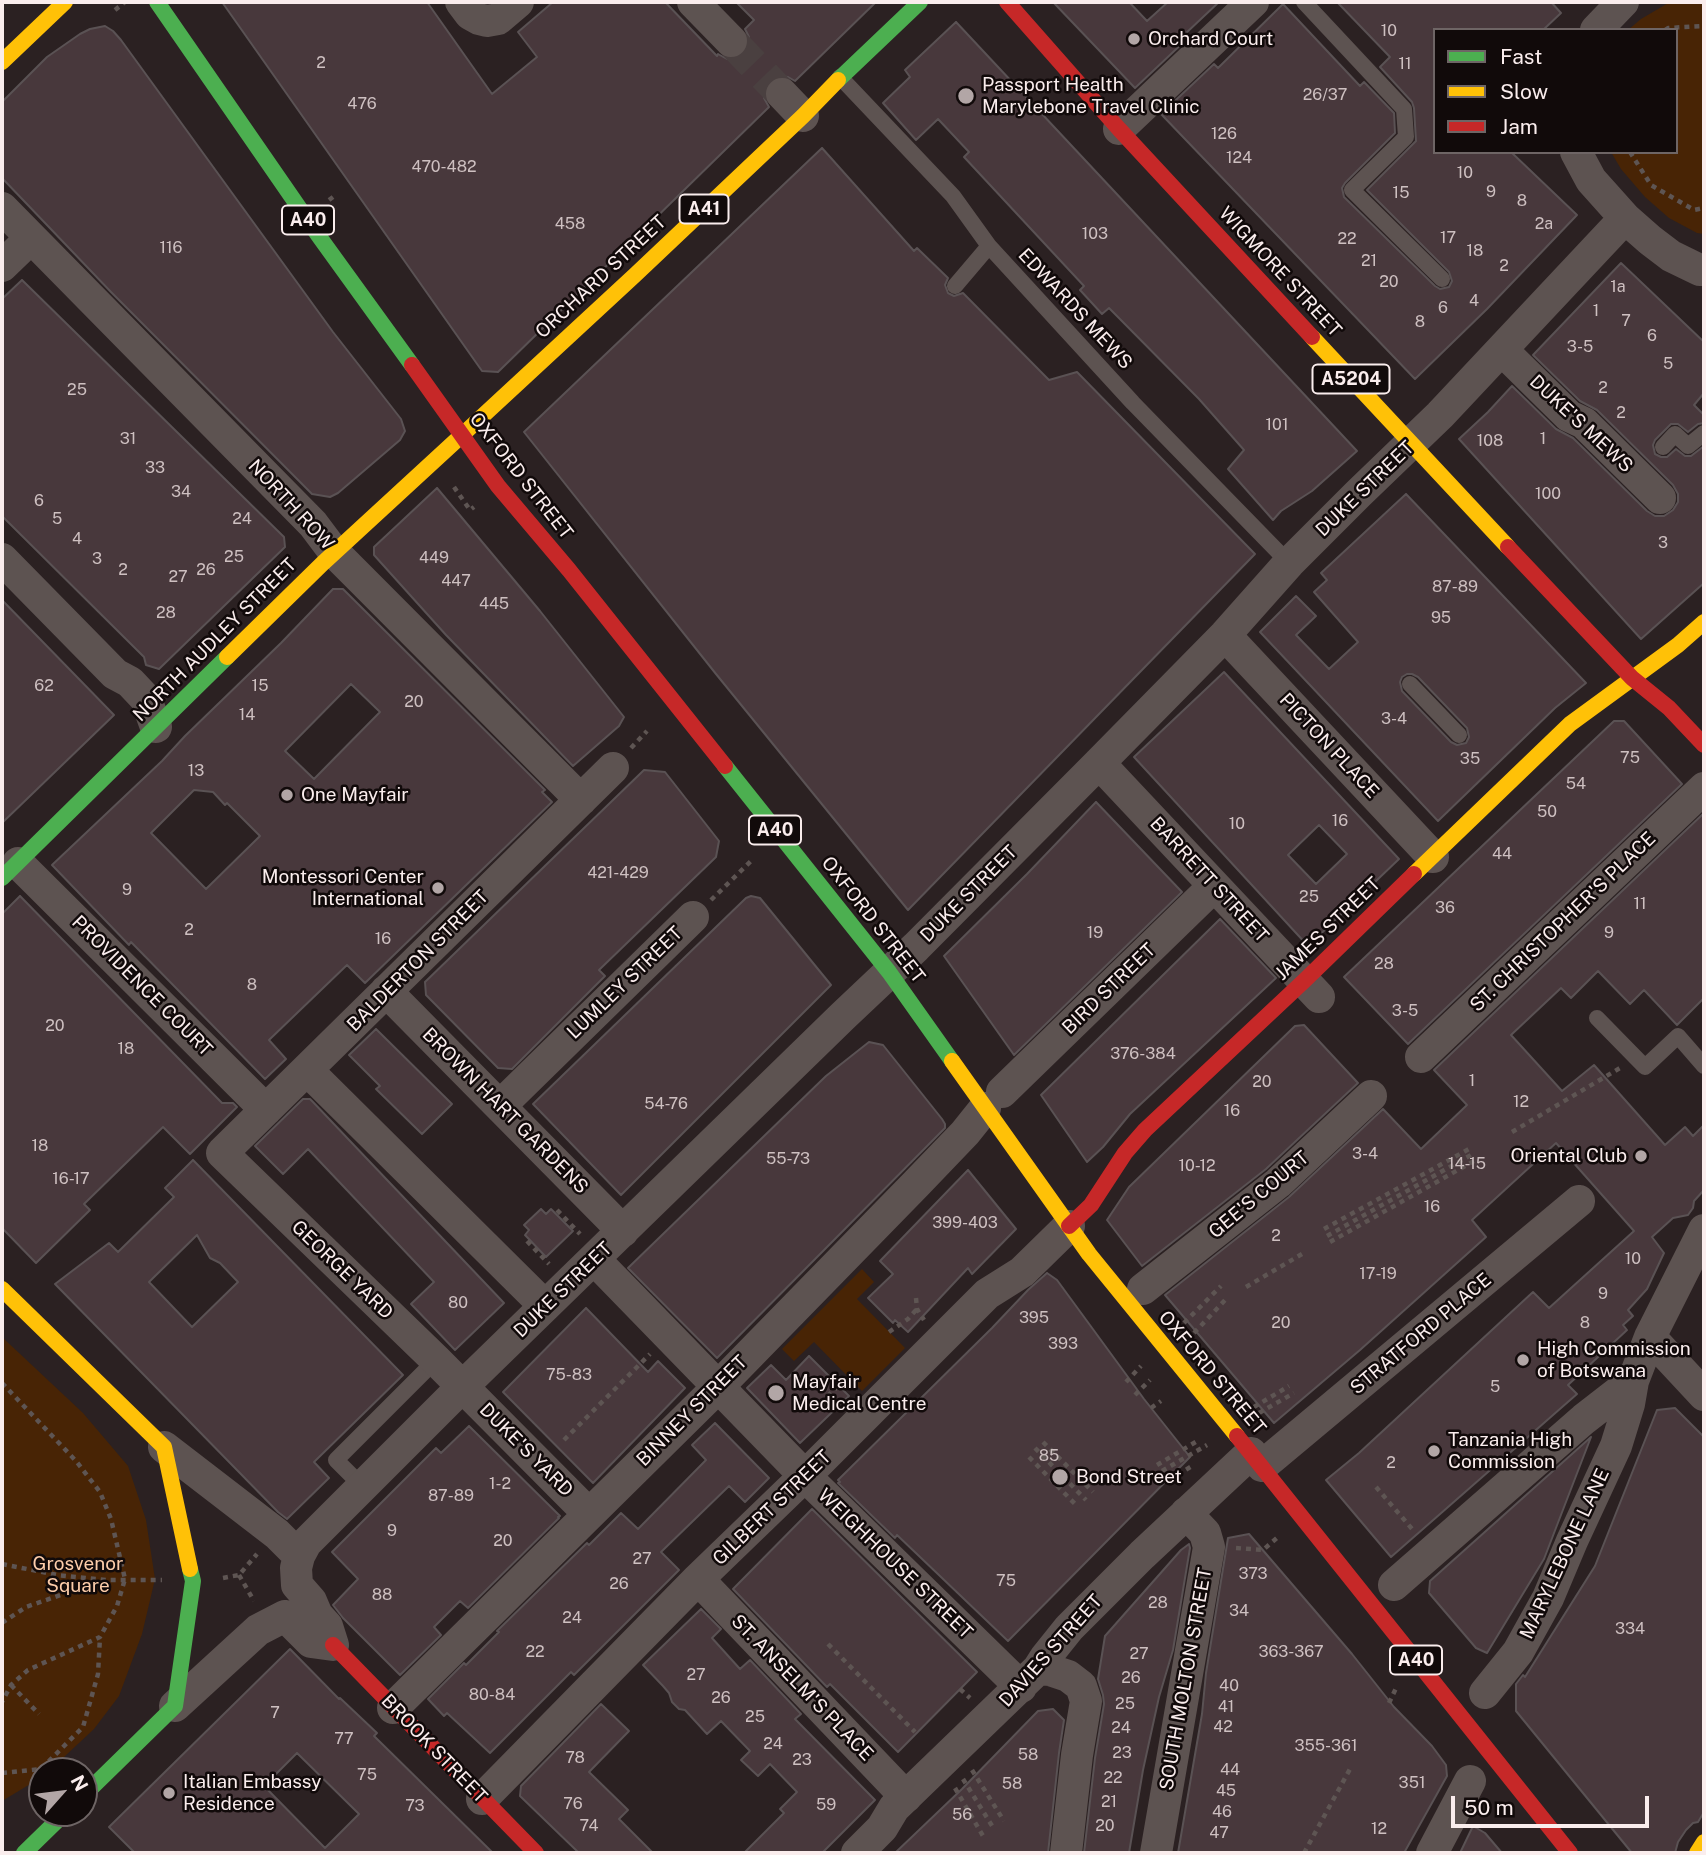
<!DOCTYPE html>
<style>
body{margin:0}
#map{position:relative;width:1706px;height:1855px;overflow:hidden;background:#2b2122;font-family:"Public Sans",sans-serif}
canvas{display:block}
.frame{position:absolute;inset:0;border:4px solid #faeded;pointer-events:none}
.legend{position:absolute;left:1433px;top:28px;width:245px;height:126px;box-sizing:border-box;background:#110a0a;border:2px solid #6e6565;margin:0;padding:9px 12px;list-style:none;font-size:21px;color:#faeded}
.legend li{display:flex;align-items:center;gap:14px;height:35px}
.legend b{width:35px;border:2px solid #6e6565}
.north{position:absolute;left:28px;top:1757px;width:70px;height:70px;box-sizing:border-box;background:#110a0a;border:2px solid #6e6565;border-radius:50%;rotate:62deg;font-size:19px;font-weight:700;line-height:28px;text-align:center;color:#faeded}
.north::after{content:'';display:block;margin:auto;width:24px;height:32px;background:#b2a6a6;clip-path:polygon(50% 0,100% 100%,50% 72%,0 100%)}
.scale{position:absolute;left:1451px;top:1796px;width:198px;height:32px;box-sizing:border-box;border:4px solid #faeded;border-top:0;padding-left:9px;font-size:21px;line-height:24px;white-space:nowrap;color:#faeded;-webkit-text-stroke:5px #110a0a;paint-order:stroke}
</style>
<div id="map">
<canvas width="1706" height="1855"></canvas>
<div class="frame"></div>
<ul class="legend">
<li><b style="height:9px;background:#4caf50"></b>Fast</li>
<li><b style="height:9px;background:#ffc107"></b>Slow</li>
<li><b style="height:9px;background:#c62828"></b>Jam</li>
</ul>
<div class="north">N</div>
<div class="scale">50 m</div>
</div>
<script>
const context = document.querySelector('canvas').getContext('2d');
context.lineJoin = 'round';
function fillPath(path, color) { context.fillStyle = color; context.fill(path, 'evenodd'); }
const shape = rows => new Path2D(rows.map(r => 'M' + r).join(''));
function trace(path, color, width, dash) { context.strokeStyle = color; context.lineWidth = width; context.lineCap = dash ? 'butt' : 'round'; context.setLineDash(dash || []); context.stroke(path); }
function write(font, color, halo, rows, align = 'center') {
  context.font = font + ' "Public Sans",sans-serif'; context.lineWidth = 5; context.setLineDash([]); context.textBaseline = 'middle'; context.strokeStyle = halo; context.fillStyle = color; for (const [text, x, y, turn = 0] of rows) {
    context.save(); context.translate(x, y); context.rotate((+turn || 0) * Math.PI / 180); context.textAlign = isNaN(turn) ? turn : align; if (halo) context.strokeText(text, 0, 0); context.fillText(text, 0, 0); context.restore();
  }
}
fillPath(shape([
 [1670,2,1704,2,1704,234,1697,233,1669,218,1645,197,1621,169,1611,152,1676,152,1676,30,1628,30,1641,19],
 [862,1269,874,1282,857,1299,905,1348,862,1391,814,1342,794,1361,782,1349],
 [2,1337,83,1413,128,1466,146,1520,155,1579,142,1634,119,1696,94,1729,49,1771,42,1771,42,1777,2,1801]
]), '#482405');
const building = shape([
 [222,2,427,2,492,94,537,57,518,32,553,2,665,2,717,56,718,54,727,59,735,59,743,55,748,47,749,37,745,29,754,20,736,2,876,2,795,81,788,77,778,76,769,81,764,90,764,98,769,107,498,372,482,371,222,2],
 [1053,2,1129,2,1147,21,1168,2,1219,2,1185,34,1188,38,1135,88,1053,2],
 [1337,2,1551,2,1561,13,1543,30,1435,30,1435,152,1511,152,1577,215,1487,309,1415,379,1161,114,1214,64,1218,68,1283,4,1360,86,1364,82,1394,113,1395,133,1345,183,1342,188,1344,197,1435,286,1440,289,1449,287,1452,281,1449,272,1367,190,1416,141,1414,108,1412,102,1380,67,1390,57,1337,2],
 [956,22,1357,451,1312,491,1281,511,1273,520,1228,469,1244,450,1199,399,1109,308,1102,314,1080,290,1084,286,964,157,969,152,938,119,916,140,883,103,910,77,905,70,956,22],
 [105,26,113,31,121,40,333,332,401,419,405,431,400,440,338,493,330,497,312,494,111,292,2,178,2,102,47,57,80,34,90,29,105,26],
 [822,148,914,251,917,248,948,278,945,285,948,293,954,296,963,293,1049,380,1077,372,1255,554,908,910,716,674,524,432,822,148],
 [1621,263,1704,342,1704,393,1694,405,1704,415,1704,423,1698,424,1688,432,1678,424,1671,424,1655,440,1653,445,1655,454,1661,457,1667,457,1676,449,1685,456,1691,456,1704,446,1704,583,1641,639,1459,439,1488,412,1512,386,1556,429,1573,438,1647,511,1655,516,1664,516,1673,510,1678,502,1678,494,1673,485,1597,410,1580,401,1533,355,1621,263],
 [22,280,284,537,285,547,159,669,146,665,144,657,2,516,2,299,22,280],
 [437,488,540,611,624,717,619,726,573,766,446,635,374,555,374,547,437,488],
 [1406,494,1586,683,1555,708,1438,821,1260,632,1296,596,1316,616,1296,635,1329,669,1358,642,1314,592,1327,580,1321,573,1406,494],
 [1407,674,1412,674,1418,677,1467,728,1469,737,1466,743,1457,745,1451,742,1402,691,1400,682,1402,677,1407,674],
 [333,589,343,589,545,790,542,792,552,802,365,983,347,965,269,1040,286,1059,265,1079,131,942,129,945,52,865,162,761,185,736,281,643,333,589],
 [351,684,380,712,314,779,285,751,351,684],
 [194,790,213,792,225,805,227,803,260,836,206,889,151,833,194,790],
 [2,600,114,715,2,823,2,600],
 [1224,672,1399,859,1308,946,1134,757,1224,672],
 [1319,825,1347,854,1316,884,1288,855,1319,825],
 [1614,721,1624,721,1682,784,1408,1044,1344,977,1614,721],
 [644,770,665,772,719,841,716,857,599,970,605,976,512,1069,498,1068,426,995,425,982,644,770],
 [1096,802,1182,892,1014,1055,944,956,1027,874,1096,802],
 [1704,813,1704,998,1677,1025,1644,990,1630,1004,1598,971,1571,998,1561,988,1511,1035,1562,1091,1594,1065,1665,1145,1685,1127,1693,1136,1704,1125,1704,1190,1694,1201,1693,1208,1688,1215,1673,1218,1652,1237,1664,1253,1647,1289,1628,1310,1633,1316,1623,1325,1627,1330,1568,1385,1577,1394,1391,1557,1326,1480,1359,1453,1533,1292,1549,1308,1634,1231,1556,1143,1472,1220,1486,1237,1360,1350,1274,1423,1165,1295,1289,1197,1383,1109,1421,1149,1467,1105,1434,1070,1704,813],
 [20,896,222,1103,233,1103,237,1107,190,1154,163,1127,84,1204,90,1210,36,1263,2,1228,2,914,20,896],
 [751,896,760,898,831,985,621,1195,533,1104,746,898,751,896],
 [1220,919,1276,978,1130,1114,1103,1147,1087,1162,1041,1095,1220,919],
 [1304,1025,1358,1083,1266,1169,1142,1266,1107,1220,1129,1187,1295,1026,1304,1025],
 [376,1029,452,1104,422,1134,376,1089,380,1086,349,1055,376,1029],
 [869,1042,883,1045,942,1119,945,1124,945,1128,717,1358,628,1268,826,1076,869,1042],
 [303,1099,310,1099,313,1102,504,1303,455,1350,411,1304,434,1282,308,1149,283,1174,255,1146,303,1099],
 [193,1160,403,1375,314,1462,329,1478,287,1519,278,1512,55,1284,109,1243,118,1252,174,1197,165,1188,193,1160],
 [197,1235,210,1258,220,1263,238,1282,192,1327,149,1282,197,1235],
 [968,1170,1016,1229,972,1274,968,1268,908,1332,895,1320,893,1323,868,1298,893,1274,880,1261,968,1170],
 [541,1209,546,1214,551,1209,573,1231,546,1257,525,1235,529,1230,524,1225,541,1209],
 [1047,1273,1057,1280,1144,1399,1190,1457,1008,1641,897,1535,895,1538,838,1483,840,1482,838,1480,992,1328,1028,1290,1047,1273],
 [586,1308,648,1372,658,1361,685,1388,593,1483,503,1392,586,1308],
 [809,1356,849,1396,800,1443,747,1388,771,1365,786,1380,809,1356],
 [1675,1408,1704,1437,1704,1812,1698,1822,1693,1823,1686,1830,1678,1842,1675,1853,1632,1853,1516,1711,1516,1684,1523,1675,1525,1677,1595,1566,1657,1410,1675,1408],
 [715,1423,769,1478,745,1502,729,1486,661,1552,679,1570,574,1675,571,1672,490,1753,447,1713,444,1716,428,1699,464,1663,466,1665,499,1632,497,1631,587,1543,589,1545,621,1513,638,1529,706,1460,692,1445,715,1423],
 [469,1426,560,1516,558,1517,559,1518,468,1608,460,1601,434,1627,441,1635,400,1675,343,1618,333,1605,358,1579,332,1552,436,1448,441,1453,469,1426],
 [1591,1437,1544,1559,1487,1653,1476,1648,1429,1593,1430,1581,1591,1437],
 [812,1509,977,1672,898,1752,830,1684,827,1687,733,1589,812,1509],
 [1249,1534,1352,1654,1394,1707,1432,1746,1446,1765,1447,1776,1404,1853,1178,1853,1202,1714,1206,1673,1228,1538,1249,1534],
 [1189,1544,1190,1548,1173,1650,1159,1697,1143,1770,1129,1853,1084,1853,1095,1758,1104,1704,1103,1695,1098,1679,1105,1636,1181,1550,1189,1544],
 [701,1609,721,1629,712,1638,740,1669,750,1660,801,1714,795,1719,875,1800,822,1853,744,1853,784,1813,780,1809,797,1792,770,1764,758,1776,741,1760,750,1751,721,1721,707,1734,685,1710,679,1709,672,1702,669,1693,663,1686,643,1665,701,1609],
 [290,1649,339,1699,340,1698,377,1733,374,1736,493,1853,135,1853,109,1827,290,1649],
 [297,1753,359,1814,325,1848,264,1786,297,1753],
 [601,1704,629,1731,589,1772,628,1810,619,1819,653,1853,579,1853,520,1796,521,1786,601,1704],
 [1053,1709,1064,1720,1059,1753,1048,1853,895,1853,962,1789,1038,1711,1053,1709],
 [1473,1826,1485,1833,1502,1853,1460,1853,1473,1826]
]);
fillPath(building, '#48383c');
trace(building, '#5a5254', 2);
trace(shape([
 [731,41,782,94]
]), '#4a4040', 32, [32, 16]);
trace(shape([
 [115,10,125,2],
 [1665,30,1668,28,1704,26],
 [1630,152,1651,185,1694,210,1704,208],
 [329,200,337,194],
 [454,487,470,510,474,507],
 [631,748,647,731],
 [711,900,751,861],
 [1512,1132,1620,1068],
 [557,1210,580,1234],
 [1324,1229,1469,1149],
 [1327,1236,1471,1155],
 [527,1241,549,1264],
 [1330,1242,1474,1161],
 [1246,1287,1302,1254],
 [916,1298,917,1309,924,1320],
 [1184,1323,1221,1286],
 [889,1332,908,1319,917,1309],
 [1194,1333,1227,1298],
 [1126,1382,1141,1366],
 [2,1383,76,1461,100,1492,111,1519,125,1579,117,1606,100,1637,28,1670,11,1685,2,1702],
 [1135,1395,1150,1380],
 [1254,1407,1289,1386],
 [1151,1408,1161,1401],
 [831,1410,822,1401,848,1377],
 [1259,1413,1294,1393],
 [564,1440,650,1354],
 [1043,1442,1093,1492],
 [1035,1448,1086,1500],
 [1029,1457,1078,1507],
 [1157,1465,1199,1440],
 [1162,1471,1207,1445],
 [1169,1480,1192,1466],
 [1376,1487,1413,1530],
 [1236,1548,1263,1550,1278,1537],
 [2,1564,57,1575,106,1580,162,1580],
 [239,1575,254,1601],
 [223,1578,239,1575,257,1554],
 [2,1623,26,1607,104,1580],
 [828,1644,915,1732],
 [11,1685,39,1714],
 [960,1689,970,1698],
 [1389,1703,1397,1686],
 [972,1770,1004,1821],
 [2,1773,41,1769,83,1727,98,1674,100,1637],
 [963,1779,994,1829],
 [955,1788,983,1836],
 [1304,1853,1350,1769]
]), '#5e5553', 4.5, [5, 5]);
trace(shape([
 [1304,2,1404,109,1406,137,1352,190,1442,279],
 [840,77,953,196,989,246,1133,403,1289,563],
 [955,286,989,246],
 [1663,447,1675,434,1688,446,1704,433],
 [1410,684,1459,735],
 [1597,1018,1645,1067,1678,1036,1704,1066],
 [362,1486,336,1460,436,1360]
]), '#5d5351', 16);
trace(shape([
 [461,2,470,14,479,19,487,21,498,19,518,2],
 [693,2,731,41],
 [1596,30,1623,2],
 [782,94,803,116],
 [1119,129,1253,2],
 [1576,152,1591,180,1625,218,1650,240,1671,256,1700,270,1704,270],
 [2,208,313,524,334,552,581,800],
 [2,266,31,238],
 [1502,350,1569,416,1584,423,1660,498],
 [2,559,115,674,130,682,146,699,156,727],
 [1225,635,1433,857],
 [1099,763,1319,997],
 [18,863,266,1110],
 [386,991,623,1231],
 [1421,1057,1704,788],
 [307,1070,545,1306],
 [1002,1092,1214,886],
 [500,1106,693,917],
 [594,1259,805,1476,1021,1687],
 [1143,1289,1278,1183,1371,1096],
 [1650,1337,1704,1395],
 [164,1447,277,1534,299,1556],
 [1262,1466,1579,1201],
 [589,1514,436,1360,222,1153,613,768],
 [698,1579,906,1797],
 [1394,1585,1584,1419,1633,1381],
 [285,1616,311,1642,333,1645,327,1626,317,1615,311,1601,297,1585,296,1568,299,1556,306,1543,462,1387,843,1016,916,947,1099,763,1225,635,1289,563,1358,494,1440,415,1625,218],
 [1038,1669,1050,1670,1068,1676,1081,1686,1086,1701,1077,1755,1066,1853],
 [1485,1693,1518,1652,1548,1598,1572,1541,1616,1446,1629,1404,1633,1381,1650,1337,1704,1230],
 [175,1706,258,1630,285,1616],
 [393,1708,710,1395,916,1184,965,1133,985,1108],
 [482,1799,698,1579,815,1466,987,1294,1022,1272,1069,1226],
 [857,1853,882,1828,894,1808,1038,1669,1045,1658,1069,1628,1142,1555,1251,1453],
 [1156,1853,1209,1547,1205,1533,1186,1513],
 [1432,1853,1470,1781]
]), '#5d5351', 32);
trace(shape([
 [157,2,318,235,412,365],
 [838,80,920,2],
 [725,766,889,972,952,1061],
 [2,878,227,657],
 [84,1795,175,1706,193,1581,190,1569],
 [24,1853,65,1813]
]), '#4caf50', 16);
trace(shape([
 [2,62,65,2],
 [1312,337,1508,547],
 [461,436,635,275,803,116,838,80],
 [227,657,323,563,461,436],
 [1414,874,1570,724,1678,645,1704,622],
 [952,1061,1089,1254,1237,1436],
 [2,1289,164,1447,190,1569],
 [1697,1853,1704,1842]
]), '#ffc107', 16);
trace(shape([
 [1007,2,1119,129,1312,337],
 [412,365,498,486,569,570,725,766],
 [1508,547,1632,678,1669,708,1704,745],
 [1069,1226,1091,1205,1125,1153,1145,1130,1304,981,1414,874],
 [1237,1436,1570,1853],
 [333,1645,536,1853]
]), '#c62828', 16);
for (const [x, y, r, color] of [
 [1134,39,7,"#b2a6a6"],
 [966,96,9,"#b2a6a6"],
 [287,795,7,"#b2a6a6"],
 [438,888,7,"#b2a6a6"],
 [1641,1156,7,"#b2a6a6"],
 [1523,1360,7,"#b2a6a6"],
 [776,1393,9,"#b2a6a6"],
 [1434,1451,7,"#b2a6a6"],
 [1060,1477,9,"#b2a6a6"],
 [169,1793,7,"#b2a6a6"]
]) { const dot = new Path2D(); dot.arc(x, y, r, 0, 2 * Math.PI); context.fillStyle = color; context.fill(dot); trace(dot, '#110a0a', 2.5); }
write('16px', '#cec0c1', null, [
 ["10",1389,31],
 ["2",321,63],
 ["11",1405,64],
 ["26/37",1325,95],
 ["476",362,104],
 ["126",1224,134],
 ["124",1239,158],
 ["470-482",444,167],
 ["10",1465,173],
 ["9",1491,192],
 ["15",1401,193],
 ["8",1522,201],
 ["458",570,224],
 ["2a",1544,224],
 ["103",1095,234],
 ["17",1448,238],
 ["22",1347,239],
 ["116",171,248],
 ["18",1475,251],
 ["21",1369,261],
 ["2",1504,266],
 ["20",1389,282],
 ["1a",1618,287],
 ["4",1474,301],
 ["6",1443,308],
 ["1",1596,311],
 ["7",1626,321],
 ["8",1420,322],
 ["6",1652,336],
 ["3-5",1580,347],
 ["5",1668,364],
 ["2",1603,388],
 ["25",77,390],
 ["2",1621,413],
 ["101",1277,425],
 ["31",128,439],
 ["1",1543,439],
 ["108",1490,441],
 ["33",155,468],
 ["34",181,492],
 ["100",1548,494],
 ["6",39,501],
 ["5",57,519],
 ["24",242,519],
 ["4",77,539],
 ["3",1663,543],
 ["25",234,557],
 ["449",434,558],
 ["3",97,559],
 ["2",123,570],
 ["26",206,570],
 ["27",178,577],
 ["447",456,581],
 ["87-89",1455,587],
 ["445",494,604],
 ["28",166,613],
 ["95",1441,618],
 ["62",44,686],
 ["15",260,686],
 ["20",414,702],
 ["14",247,715],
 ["3-4",1394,719],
 ["75",1630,758],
 ["35",1470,759],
 ["13",196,771],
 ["54",1576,784],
 ["50",1547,812],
 ["16",1340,821],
 ["10",1237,824],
 ["44",1502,854],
 ["421-429",618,873],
 ["9",127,890],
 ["25",1309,897],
 ["11",1640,904],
 ["36",1445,908],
 ["2",189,930],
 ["19",1095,933],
 ["9",1609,933],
 ["16",383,939],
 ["28",1384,964],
 ["8",252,985],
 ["3-5",1405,1011],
 ["20",55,1026],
 ["18",126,1049],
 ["376-384",1143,1054],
 ["1",1472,1081],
 ["20",1262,1082],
 ["12",1521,1102],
 ["54-76",666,1104],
 ["16",1232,1111],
 ["18",40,1146],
 ["3-4",1365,1154],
 ["55-73",788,1159],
 ["14-15",1467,1164],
 ["10-12",1197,1166],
 ["16-17",71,1179],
 ["16",1432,1207],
 ["399-403",965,1223],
 ["2",1276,1236],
 ["10",1633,1259],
 ["17-19",1378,1274],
 ["9",1603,1294],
 ["80",458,1303],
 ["395",1034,1318],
 ["20",1281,1323],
 ["8",1585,1323],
 ["393",1063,1344],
 ["75-83",569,1375],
 ["5",1495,1387],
 ["85",1049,1456],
 ["2",1391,1463],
 ["1-2",500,1484],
 ["87-89",451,1496],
 ["9",392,1531],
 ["20",503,1541],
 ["27",642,1559],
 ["373",1253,1574],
 ["75",1006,1581],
 ["26",619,1584],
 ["88",382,1595],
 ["28",1158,1603],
 ["34",1239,1611],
 ["24",572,1618],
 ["334",1630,1629],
 ["22",535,1652],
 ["363-367",1291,1652],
 ["27",1139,1654],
 ["27",696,1675],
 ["26",1131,1678],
 ["40",1229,1686],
 ["80-84",492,1695],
 ["26",721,1698],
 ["25",1125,1704],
 ["41",1226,1707],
 ["7",275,1713],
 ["25",755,1717],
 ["42",1223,1727],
 ["24",1121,1728],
 ["77",344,1739],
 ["24",773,1744],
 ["355-361",1326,1746],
 ["23",1122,1753],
 ["58",1028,1755],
 ["78",575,1758],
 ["23",802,1760],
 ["44",1230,1770],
 ["75",367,1775],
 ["22",1113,1778],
 ["351",1412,1783],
 ["58",1012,1784],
 ["45",1226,1791],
 ["21",1109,1802],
 ["76",573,1804],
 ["59",826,1805],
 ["73",415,1806],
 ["46",1222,1812],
 ["56",962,1815],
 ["74",589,1826],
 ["20",1105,1826],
 ["12",1379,1829],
 ["47",1219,1833]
]);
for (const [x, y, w] of [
 [704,209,49],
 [308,220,52],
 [1351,379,77],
 [775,830,52],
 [1416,1660,52]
]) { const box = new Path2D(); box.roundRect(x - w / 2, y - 14.5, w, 29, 5); context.fillStyle = '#110a0a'; context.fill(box); trace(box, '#faeded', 2); }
write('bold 18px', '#faeded', null, [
 ["A41",704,209],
 ["A40",308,220],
 ["A5204",1351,379],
 ["A40",775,830],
 ["A40",1416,1660]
]);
write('19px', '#faeded', '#110a0a', [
 ["Orchard Court",1148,39],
 ["Passport Health",982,85],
 ["Marylebone Travel Clinic",982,107],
 ["One Mayfair",301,795],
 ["Montessori Center",424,877,"right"],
 ["International",424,899,"right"],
 ["Oriental Club",1627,1156,"right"],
 ["High Commission",1537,1349],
 ["of Botswana",1537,1371],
 ["Mayfair",792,1382],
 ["Medical Centre",792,1404],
 ["Tanzania High",1448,1440],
 ["Commission",1448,1462],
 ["Bond Street",1076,1477],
 ["Italian Embassy",183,1782],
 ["Residence",183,1804]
], 'left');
write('19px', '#faeded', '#110a0a', [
 ["WIGMORE STREET",1280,272,47],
 ["ORCHARD STREET",601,277,-43],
 ["EDWARDS MEWS",1075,309,47],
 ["DUKE'S MEWS",1581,424,43],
 ["OXFORD STREET",521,476,52],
 ["DUKE STREET",1365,489,-44],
 ["NORTH ROW",291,505,47],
 ["NORTH AUDLEY STREET",215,640,-45],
 ["PICTON PLACE",1329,746,47],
 ["BARRETT STREET",1209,880,47],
 ["DUKE STREET",969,894,-45],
 ["OXFORD STREET",873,920,52],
 ["ST. CHRISTOPHER'S PLACE",1563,922,-44],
 ["JAMES STREET",1328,929,-44],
 ["BALDERTON STREET",418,961,-45],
 ["LUMLEY STREET",625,983,-44],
 ["PROVIDENCE COURT",142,986,45],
 ["BIRD STREET",1109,989,-44],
 ["BROWN HART GARDENS",505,1111,45],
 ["GEE'S COURT",1259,1195,-40],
 ["GEORGE YARD",342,1270,44],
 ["DUKE STREET",563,1290,-44],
 ["STRATFORD PLACE",1421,1334,-40],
 ["OXFORD STREET",1212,1373,50],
 ["BINNEY STREET",692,1411,-45],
 ["DUKE'S YARD",526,1450,45],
 ["GILBERT STREET",772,1508,-44],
 ["MARYLEBONE LANE",1565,1554,-65],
 ["WEIGHHOUSE STREET",895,1564,44],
 ["DAVIES STREET",1051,1651,-48],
 ["SOUTH MOLTON STREET",1186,1679,-80],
 ["ST. ANSELM'S PLACE",802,1688,46],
 ["BROOK STREET",434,1749,46]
]);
write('19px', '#fdcdaa', '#110a0a', [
 ["Grosvenor",78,1564],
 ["Square",78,1586]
]);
</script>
